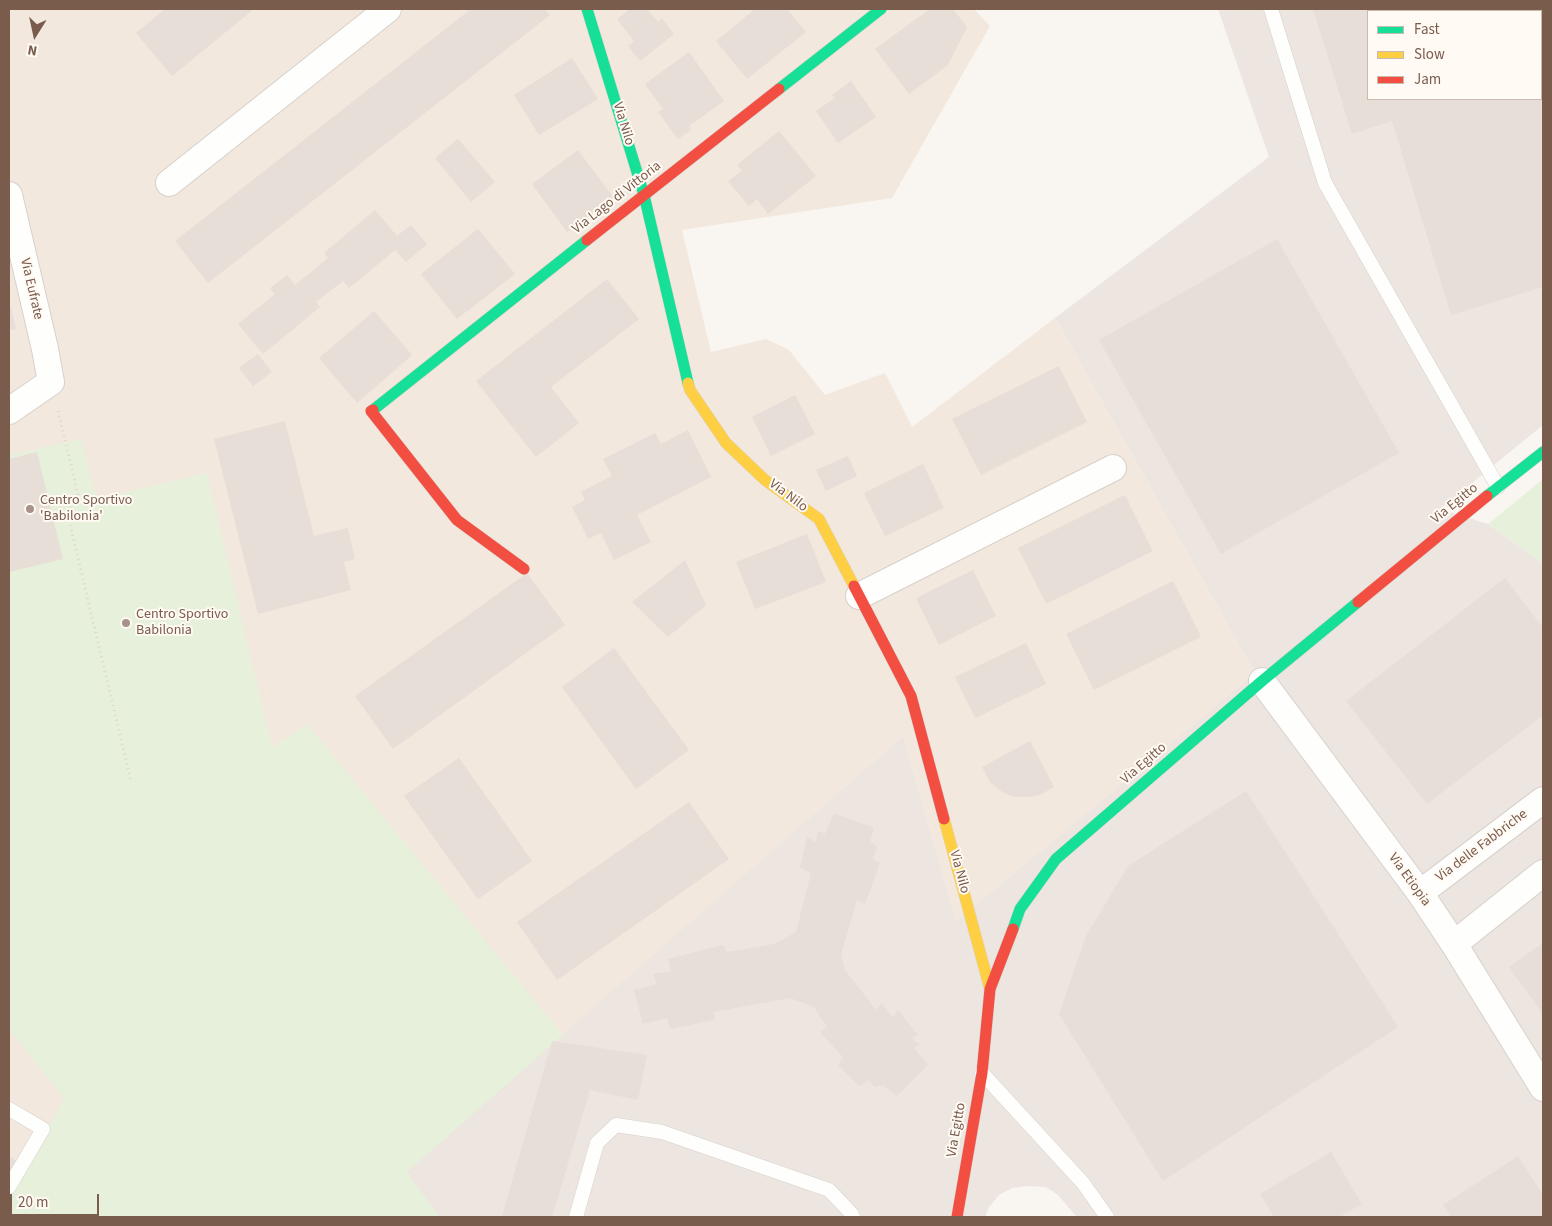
<!DOCTYPE html>
<style>
body{margin:0}
#map{position:relative;width:1552px;height:1226px;overflow:hidden;background:#f9f5f0;font-family:"Source Sans 3",sans-serif}
canvas{display:block}
.frame{position:absolute;inset:0;border:10px solid #7a5c4d;pointer-events:none}
.legend{position:absolute;left:1367px;top:10px;width:175px;height:90px;box-sizing:border-box;background:#fffaf3;border:1px solid #cabbb1;margin:0;padding:6px 9px;list-style:none;font-size:15px;color:#7a5c4d}
.legend li{display:flex;align-items:center;gap:10px;height:25px}
.legend b{width:25px;border:1px solid #cabbb1}
.north{position:absolute;left:10px;top:10px;width:50px;height:50px;-webkit-text-stroke:4px #fffaf3;paint-order:stroke;rotate:190deg;font-size:14px;font-weight:700;line-height:20px;text-align:center;color:#7a5c4d}
.north::after{content:'';display:block;margin:auto;width:18px;height:22px;background:#7a5c4d;clip-path:polygon(50% 0,100% 100%,50% 72%,0 100%)}
.scale{position:absolute;left:10px;top:1194px;width:89px;height:22px;box-sizing:border-box;border:2px solid #7a5c4d;border-top:0;padding-left:6px;font-size:15px;line-height:18px;white-space:nowrap;color:#7a5c4d;-webkit-text-stroke:4px #fffaf3;paint-order:stroke}
</style>
<div id="map">
<canvas width="1552" height="1226"></canvas>
<div class="frame"></div>
<ul class="legend">
<li><b style="height:6px;background:#16e098"></b>Fast</li>
<li><b style="height:6px;background:#ffcf43"></b>Slow</li>
<li><b style="height:6px;background:#f24e42"></b>Jam</li>
</ul>
<div class="north">N</div>
<div class="scale">20 m</div>
</div>
<script>
const context = document.querySelector('canvas').getContext('2d');
context.lineJoin = 'round';
function fillPath(path, color) { context.fillStyle = color; context.fill(path, 'evenodd'); }
const shape = rows => new Path2D(rows.map(r => 'M' + r).join(''));
function trace(path, color, width, dash) { context.strokeStyle = color; context.lineWidth = width; context.lineCap = dash ? 'butt' : 'round'; context.setLineDash(dash || []); context.stroke(path); }
function write(font, color, halo, rows, align = 'center') {
  context.font = font + ' "Source Sans 3",sans-serif'; context.lineWidth = 4; context.setLineDash([]); context.textBaseline = 'middle'; context.strokeStyle = halo; context.fillStyle = color; for (const [text, x, y, turn = 0] of rows) {
    context.save(); context.translate(x, y); context.rotate((+turn || 0) * Math.PI / 180); context.textAlign = isNaN(turn) ? turn : align; if (halo) context.strokeText(text, 0, 0); context.fillText(text, 0, 0); context.restore();
  }
}
fillPath(shape([
 [9,9,974,9,990,26,892,198,682,230,711,352,766,339,789,350,825,395,885,373,912,427,1055,318,1255,673,956,921,903,736,407,1173,439,1217,9,1217]
]), '#f2e8de');
fillPath(shape([
 [1218,9,1543,9,1543,425,1440,509,1488,524,1543,564,1543,1217,1077,1217,1058,1195,1046,1187,1027,1186,1012,1188,999,1195,989,1207,985,1217,439,1217,406,1172,903,736,956,921,1255,673,1055,318,1269,157],
 [1368,11,1541,11,1541,99,1368,99]
]), '#ede5e0');
fillPath(shape([
 [81,439,97,499,207,473,272,747,307,724,563,1035,407,1172,439,1217,9,1217,9,1200,64,1098,9,1029,9,455],
 [1543,479,1543,564,1488,524]
]), '#e7f0db');
fillPath(shape([
 [165,9,254,9,172,76,136,33],
 [471,9,545,9,550,15,208,283,175,241],
 [630,9,647,9,658,22,662,18,674,34,640,61,628,46,634,41,617,19],
 [755,9,787,9,806,32,747,79,716,41],
 [930,9,953,9,967,27,948,65,909,94,875,49],
 [1313,9,1543,9,1543,287,1451,315,1392,121,1352,134],
 [1368,11,1541,11,1541,99,1368,99],
 [689,52,724,101,689,126,691,130,678,139,658,112,663,109,645,84],
 [572,58,598,99,539,135,514,95],
 [851,81,876,117,838,143,816,111,835,98,832,95],
 [779,131,816,176,768,214,757,199,749,206,728,181,742,171,737,165],
 [458,139,495,182,471,202,435,158],
 [578,150,614,198,567,232,532,184],
 [375,210,397,236,411,225,427,244,406,262,395,250,349,288,343,281,316,302,320,307,263,354,238,324,275,294,270,288,287,275,295,285,328,258,324,253],
 [478,229,515,274,457,319,421,274],
 [1277,239,1399,453,1221,554,1099,340],
 [607,279,639,319,551,387,579,423,536,457,476,381],
 [9,300,16,329,9,330],
 [374,311,412,355,357,403,319,358],
 [258,354,272,372,253,386,239,368],
 [1059,366,1087,422,981,475,952,419],
 [795,395,815,434,771,456,752,417],
 [285,421,314,536,348,528,355,559,344,562,351,590,258,614,214,439],
 [688,430,711,477,637,515,651,542,614,560,601,533,588,539,572,507,585,500,581,492,612,476,603,459,655,433,661,444],
 [37,452,63,559,9,572,9,459],
 [848,456,857,476,826,491,816,470],
 [923,464,944,508,885,536,864,493],
 [1125,495,1153,551,1046,604,1018,548],
 [807,534,826,582,755,609,736,562],
 [685,560,706,605,668,637,632,602],
 [973,570,996,616,939,645,916,598],
 [527,573,565,625,393,749,355,696],
 [1505,578,1543,628,1543,715,1427,804,1346,701],
 [1173,581,1201,637,1094,690,1066,634],
 [1026,643,1046,684,975,718,955,677],
 [614,648,689,750,636,789,562,687],
 [1030,741,1054,787,1040,795,1028,797,1013,797,1001,791,990,782,982,767],
 [459,758,532,861,478,899,404,796],
 [1246,791,1398,1027,1163,1181,1059,1014,1086,936,1128,866],
 [689,802,729,859,557,980,517,922],
 [834,813,874,828,870,842,877,846,873,859,880,863,865,904,857,900,841,954,845,970,876,1010,882,1003,893,1018,898,1010,918,1035,911,1038,920,1045,914,1048,928,1065,897,1096,883,1085,875,1087,868,1080,859,1086,838,1065,843,1057,820,1032,827,1027,814,1007,790,998,714,1012,715,1020,670,1029,667,1018,643,1024,634,990,657,984,653,974,671,971,668,959,723,945,727,952,774,944,796,932,811,873,800,868,807,837,816,842,818,831,825,834],
 [1543,943,1543,1014,1509,967],
 [552,1041,647,1055,638,1100,590,1090,552,1217,502,1217],
 [1331,1152,1362,1204,1339,1217,1274,1217,1260,1194],
 [9,1156,20,1163,9,1183],
 [1518,1156,1543,1195,1543,1217,1451,1217,1443,1205]
]), '#e6ded7');
const lane = shape([
 [1271,9,1325,183,1498,487],
 [982,1073,1083,1183,1107,1217],
 [9,1109,43,1129,9,1187],
 [576,1217,597,1143,616,1125,662,1132,829,1190,851,1213,853,1217]
]);
const street = shape([
 [169,183,388,9],
 [9,195,45,349,51,382,9,411],
 [859,596,1113,468],
 [1262,681,1420,893,1454,944,1543,1088],
 [1420,893,1543,800],
 [1454,944,1543,873]
]);
const fast = shape([
 [587,9,644,195,688,383],
 [779,89,881,9],
 [373,410,587,240],
 [1487,496,1543,452],
 [1013,929,1020,909,1056,859,1262,681,1358,602]
]);
const slow = shape([
 [688,383,690,390,726,443,765,480,819,519,854,586],
 [944,819,990,989]
]);
const jam = shape([
 [587,240,779,89],
 [373,410,371,411,457,520,524,569],
 [854,586,911,696,944,819],
 [1358,602,1487,496],
 [957,1217,982,1073,990,989,1013,929]
]);
trace(lane, '#d7d1cb', 15);
trace(street, '#d7d1cb', 28);
trace(fast, '#d9d2cb', 12);
trace(slow, '#d9d2cb', 12);
trace(jam, '#d9d2cb', 12);
trace(shape([
 [58,411,78,495,67,512,131,781]
]), '#dcd5d0', 3, [1, 4]);
trace(lane, '#fefefd', 14);
trace(street, '#fefefd', 26);
trace(fast, '#16e098', 11);
trace(slow, '#ffcf43', 11);
trace(jam, '#f24e42', 11);
for (const [x, y, r, color] of [
 [30,509,5,"#a69286"],
 [126,623,5,"#a69286"]
]) { const dot = new Path2D(); dot.arc(x, y, r, 0, 2 * Math.PI); context.fillStyle = color; context.fill(dot); trace(dot, '#fffaf3', 2); }
write('14px', '#7a5c4d', '#fffaf3', [
 ["Via Nilo",623,124,73],
 ["Via Lago di Vittoria",617,198,-38],
 ["Via Eufrate",31,289,77],
 ["Via Nilo",788,496,37],
 ["Via Egitto",1455,504,-39],
 ["Via Egitto",1144,764,-41],
 ["Via delle Fabbriche",1482,846,-37],
 ["Via Nilo",959,872,75],
 ["Via Etiopia",1409,880,54],
 ["Via Egitto",957,1130,-80]
]);
write('14px', '#7a5c4d', '#fffaf3', [
 ["Centro Sportivo",40,501],
 ["'Babilonia'",40,517],
 ["Centro Sportivo",136,615],
 ["Babilonia",136,631]
], 'left');
</script>
